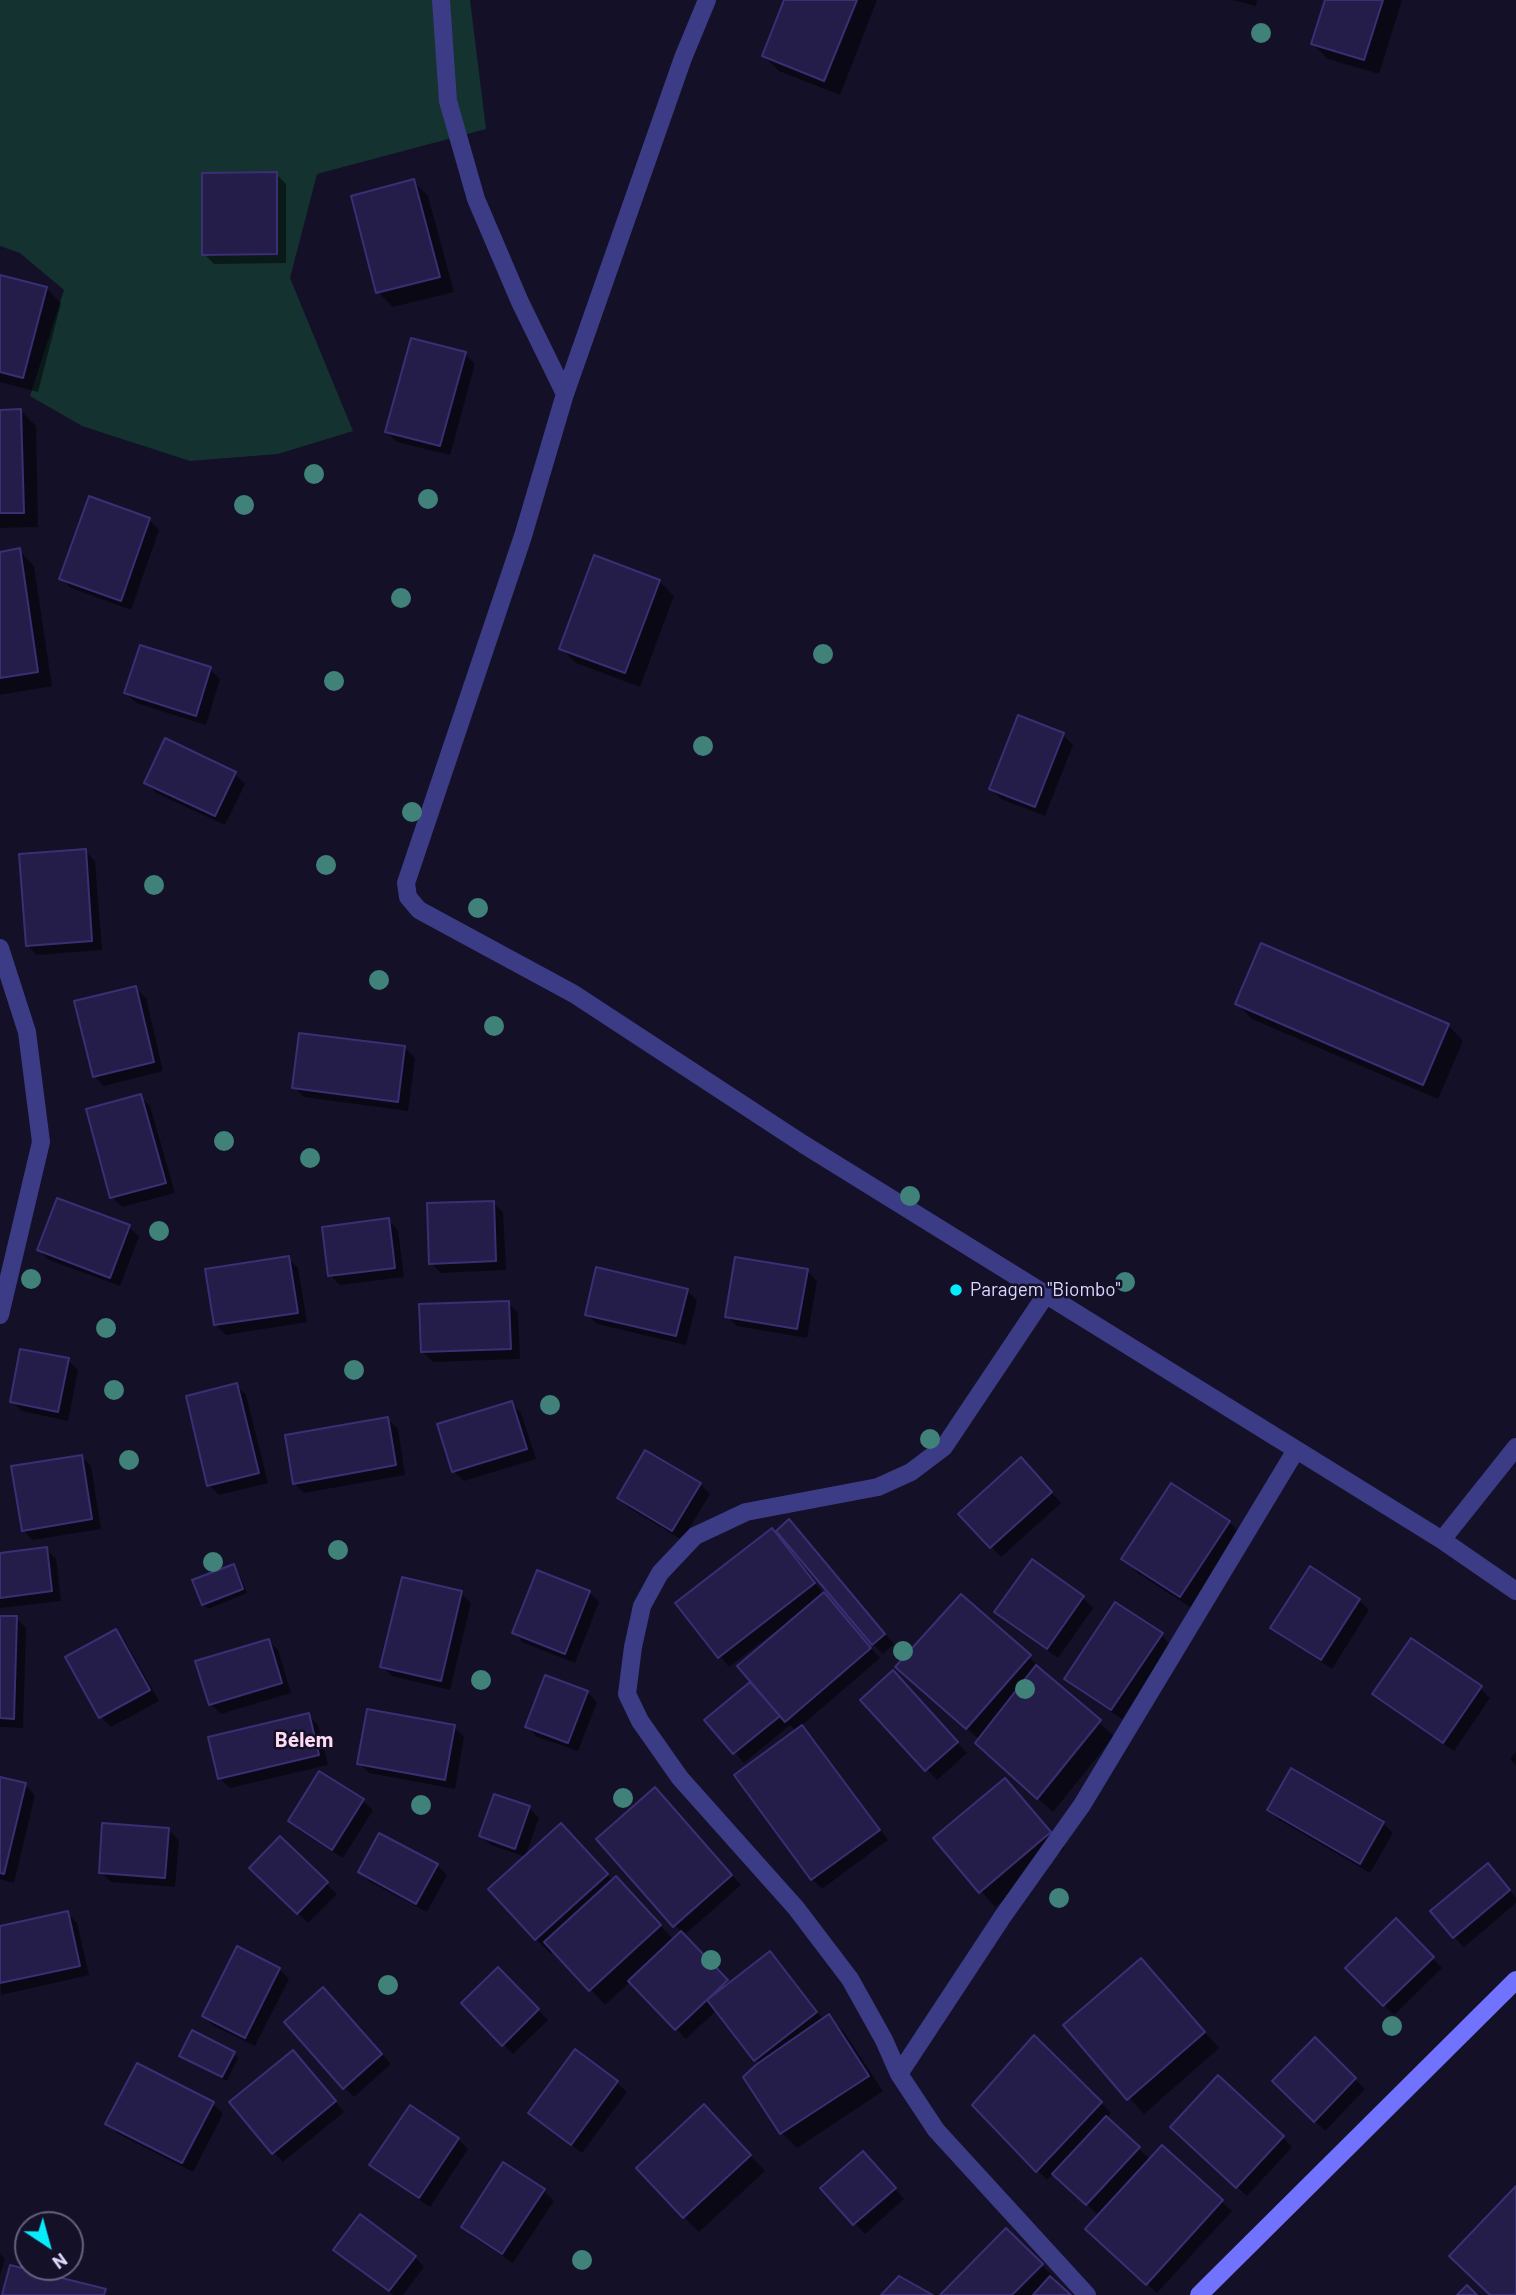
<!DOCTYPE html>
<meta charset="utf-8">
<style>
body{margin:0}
#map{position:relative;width:1516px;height:2295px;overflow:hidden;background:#141028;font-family:Barlow,sans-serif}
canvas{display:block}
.north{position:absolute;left:14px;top:2211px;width:70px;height:70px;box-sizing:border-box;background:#141028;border:2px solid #64607e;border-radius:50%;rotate:144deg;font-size:19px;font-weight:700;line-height:28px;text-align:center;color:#dbd8fe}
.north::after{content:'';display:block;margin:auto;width:24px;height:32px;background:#07ecfb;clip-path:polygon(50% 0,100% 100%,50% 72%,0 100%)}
</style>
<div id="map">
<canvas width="1516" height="2295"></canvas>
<div class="north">N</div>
</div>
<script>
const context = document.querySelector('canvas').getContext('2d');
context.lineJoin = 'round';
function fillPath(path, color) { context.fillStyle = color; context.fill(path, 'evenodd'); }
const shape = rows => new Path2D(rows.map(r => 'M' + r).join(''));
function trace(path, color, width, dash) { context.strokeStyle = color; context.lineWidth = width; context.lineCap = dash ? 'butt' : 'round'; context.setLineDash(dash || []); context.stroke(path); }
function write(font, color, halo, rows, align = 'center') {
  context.font = font + ' Barlow,sans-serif'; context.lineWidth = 5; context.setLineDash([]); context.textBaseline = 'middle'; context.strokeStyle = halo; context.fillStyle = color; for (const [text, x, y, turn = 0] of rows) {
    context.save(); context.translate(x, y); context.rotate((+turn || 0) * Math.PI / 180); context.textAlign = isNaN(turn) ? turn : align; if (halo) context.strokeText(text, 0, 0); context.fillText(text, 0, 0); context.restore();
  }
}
fillPath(shape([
 [0,0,470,0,486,129,317,174,290,278,353,431,278,454,190,461,82,426,30,396,64,290,20,253,0,246]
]), '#133230');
fillPath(shape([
 [786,0,877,0,840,95,779,71,764,56],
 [1233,0,1257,0,1256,6],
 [1327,0,1402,0,1379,74,1328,59,1313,44],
 [276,174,286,184,286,263,214,264,204,254],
 [413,181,428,196,454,292,393,307,378,292],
 [0,277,46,288,61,303,38,392,0,382],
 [465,354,475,364,450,455,397,442,387,432],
 [21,411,36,426,38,527,0,528,0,412],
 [90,498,149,520,159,530,131,610,71,588,61,578],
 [19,550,34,566,52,686,0,695,0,553],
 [659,581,674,596,640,687,576,663,561,648],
 [210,669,220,679,206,725,136,703,126,693],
 [1063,735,1073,745,1045,816,1001,799,991,789],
 [235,774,245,784,225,825,156,793,147,783],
 [85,851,95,861,102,950,37,955,27,945],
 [136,988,146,998,163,1071,104,1086,94,1076],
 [1237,1004,1448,1025,1463,1041,1438,1099,1252,1019],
 [405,1048,415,1058,408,1111,304,1097,294,1087],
 [140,1096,150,1106,175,1193,122,1207,112,1197],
 [493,1202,503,1212,506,1270,441,1273,431,1263],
 [388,1220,398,1230,404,1277,340,1285,330,1275],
 [129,1227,139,1237,120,1286,49,1260,39,1250],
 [288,1258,298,1268,307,1322,226,1335,216,1325],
 [807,1271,817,1281,807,1338,737,1326,727,1316],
 [687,1291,697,1300,686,1345,597,1324,587,1314],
 [508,1303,518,1313,520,1359,433,1362,423,1352],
 [68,1360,78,1370,68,1421,22,1411,12,1401],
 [236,1385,246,1395,268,1483,219,1495,209,1485],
 [511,1403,521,1413,536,1459,464,1481,454,1471,440,1425],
 [388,1419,398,1429,405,1475,304,1493,294,1483],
 [81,1456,91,1466,101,1529,33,1540,23,1530],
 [1031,1470,1061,1503,1001,1557,961,1514],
 [700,1484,710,1494,682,1540,629,1508,619,1498],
 [1229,1522,1244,1537,1196,1611,1139,1574,1124,1559],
 [772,1530,824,1594,880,1658,801,1726,812,1737,888,1840,822,1889,812,1879,736,1776,796,1731,790,1725,744,1763,707,1720,753,1682,777,1634,776,1631,729,1667,677,1603],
 [799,1531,894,1644,883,1654,873,1644],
 [46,1549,56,1559,61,1601,0,1608,0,1555],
 [1032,1562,1083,1598,1093,1608,1058,1658,1007,1622,997,1612],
 [233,1566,238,1571,247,1593,208,1609,203,1604],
 [589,1592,599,1602,575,1663,524,1643,514,1633],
 [461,1593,471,1603,450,1690,392,1676,382,1666],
 [1359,1600,1369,1610,1332,1669,1283,1637,1273,1628],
 [0,1617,16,1618,26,1628,23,1728,0,1727],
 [116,1631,125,1641,159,1701,111,1727,101,1717],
 [1161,1635,1171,1645,1122,1719,1076,1688,1066,1679],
 [268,1641,278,1650,291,1693,221,1714,211,1704],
 [1029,1657,1044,1672,1043,1673,1114,1736,1053,1812,992,1758,980,1740,913,1682],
 [903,1682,967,1753,937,1780,863,1700],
 [1480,1688,1490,1698,1454,1751,1385,1704,1375,1694],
 [587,1692,597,1702,578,1751,537,1737,527,1727],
 [308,1715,318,1725,328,1765,230,1788,220,1778],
 [454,1727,464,1737,455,1789,369,1773,359,1763],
 [1516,1752,1516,1765,1510,1759],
 [0,1779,25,1785,35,1795,14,1883,0,1879],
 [1005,1780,1065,1848,995,1907,935,1838],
 [664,1799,741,1885,683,1936,730,1984,780,1964,824,2020,829,2017,844,2032,883,2091,797,2148,782,2133,745,2078,760,2064,717,2010,686,2039,631,1981,605,2005,555,1951,551,1954,536,1939,491,1889,576,1840,613,1881,631,1893,674,1940,682,1933,675,1925],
 [363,1801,373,1810,343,1858,300,1831,290,1821],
 [529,1808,539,1818,525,1857,491,1845,481,1836],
 [1269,1810,1383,1823,1393,1833,1370,1873,1279,1820],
 [169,1830,179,1840,175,1887,111,1882,101,1872],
 [280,1838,337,1894,308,1923,251,1868],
 [437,1865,447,1875,427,1912,370,1882,360,1872],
 [1497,1875,1516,1898,1516,1903,1464,1947,1454,1937],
 [67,1913,77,1923,89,1975,1,1995,0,1928],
 [1396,1921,1442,1968,1394,2015,1348,1968],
 [279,1969,289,1979,255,2046,214,2026,204,2016],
 [498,1969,548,2020,513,2054,463,2003],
 [1155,1975,1219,2048,1144,2114,1065,2025],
 [333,1999,391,2064,354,2097,344,2087],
 [1034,2038,1111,2113,1106,2118,1151,2160,1162,2147,1232,2211,1157,2293,1097,2239,1099,2216,1054,2173,1047,2180,974,2105],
 [1315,2040,1365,2089,1325,2131,1274,2081],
 [234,2053,238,2058,227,2081,186,2060,181,2056],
 [303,2062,344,2112,283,2162,273,2152],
 [617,2083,627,2092,582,2153,530,2113],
 [213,2104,223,2114,193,2172,118,2134,108,2124],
 [411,2107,458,2139,468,2149,430,2207,382,2175,372,2165],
 [719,2121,765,2171,699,2232,684,2217],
 [1182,2136,1283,2137,1292,2147,1247,2196],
 [872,2163,904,2199,865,2234,822,2188],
 [504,2164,544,2191,554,2201,513,2263,473,2237,463,2227],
 [1006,2230,1057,2280,1054,2282,1068,2295,943,2295],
 [336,2250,415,2257,424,2267,403,2295,393,2295],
 [0,2254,5,2259,0,2276]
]), '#0007');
const building = shape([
 [784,0,857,0,824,81,762,56,784,0],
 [1325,0,1383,0,1364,60,1311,44,1325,0],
 [277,172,277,254,202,255,202,173,277,172],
 [414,179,440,277,376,293,351,196,414,179],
 [0,275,47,287,23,378,0,372,0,275],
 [411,338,466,352,440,446,385,432,411,338],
 [21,409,24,513,0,513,0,410,21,409],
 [89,496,150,518,121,601,59,579,89,496],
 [20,548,38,672,0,678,0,552,20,548],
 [594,555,660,580,625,673,559,649,594,555],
 [140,645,211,667,196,716,124,693,140,645],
 [1018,715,1064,733,1035,807,989,789,1018,715],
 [165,738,236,772,215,816,144,783,165,738],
 [86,849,92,941,26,946,19,854,86,849],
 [1261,943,1449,1024,1423,1085,1235,1004,1261,943],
 [136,986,154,1062,93,1077,74,1001,136,986],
 [299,1033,405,1046,398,1102,292,1088,299,1033],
 [141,1094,166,1183,110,1198,86,1109,141,1094],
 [57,1198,130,1225,110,1278,37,1250,57,1198],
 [494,1201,496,1261,429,1264,427,1203,494,1201],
 [389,1218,395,1268,328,1276,322,1227,389,1218],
 [289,1256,298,1313,214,1325,205,1269,289,1256],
 [735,1257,808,1269,797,1329,725,1317,735,1257],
 [596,1267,688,1289,676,1336,585,1315,596,1267],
 [509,1301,511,1349,421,1352,419,1304,509,1301],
 [20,1349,69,1358,58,1412,10,1402,20,1349],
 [237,1383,259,1473,207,1486,186,1396,237,1383],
 [512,1401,527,1449,452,1472,437,1424,512,1401],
 [388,1417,396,1465,293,1484,285,1435,388,1417],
 [645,1450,701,1483,672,1531,617,1498,645,1450],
 [82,1455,92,1519,22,1531,11,1466,82,1455],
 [1021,1457,1052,1492,990,1548,958,1514,1021,1457],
 [1171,1483,1230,1521,1180,1597,1121,1559,1171,1483],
 [789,1519,885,1634,872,1645,776,1531,789,1519],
 [772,1528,815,1583,718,1658,675,1603,772,1528],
 [47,1547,52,1591,0,1598,0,1553,47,1547],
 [1032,1559,1084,1596,1047,1649,994,1612,1032,1559],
 [234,1564,243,1589,202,1605,192,1580,234,1564],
 [1310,1566,1360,1599,1321,1660,1270,1628,1310,1566],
 [537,1570,590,1591,565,1654,512,1633,537,1570],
 [402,1577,462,1591,441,1681,380,1667,402,1577],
 [824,1592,871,1648,785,1722,737,1666,824,1592],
 [961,1594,1031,1655,966,1729,895,1667,961,1594],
 [1115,1602,1163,1633,1111,1710,1064,1679,1115,1602],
 [0,1616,17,1616,14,1719,0,1718,0,1616],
 [116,1629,150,1690,99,1718,65,1657,116,1629],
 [1411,1638,1482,1686,1443,1743,1372,1694,1411,1638],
 [269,1639,282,1683,209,1705,195,1661,269,1639],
 [1036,1665,1101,1720,1037,1799,975,1743,1036,1665],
 [893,1670,958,1742,925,1771,860,1700,893,1670],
 [545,1675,588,1691,568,1743,525,1727,545,1675],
 [750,1682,780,1716,733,1754,704,1720,750,1682],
 [367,1709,455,1725,445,1780,357,1764,367,1709],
 [309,1713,319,1755,218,1779,208,1737,309,1713],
 [802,1725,880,1830,811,1880,734,1775,802,1725],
 [1291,1768,1384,1822,1360,1864,1267,1810,1291,1768],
 [319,1771,364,1799,332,1850,288,1821,319,1771],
 [0,1777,26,1783,4,1874,0,1873,0,1777],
 [1005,1778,1051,1832,979,1893,933,1838,1005,1778],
 [655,1787,732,1875,673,1927,596,1839,655,1787],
 [494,1794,530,1806,515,1849,479,1836,494,1794],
 [102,1823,169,1828,165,1878,99,1873,102,1823],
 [561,1823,608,1874,535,1940,488,1889,561,1823],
 [379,1833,438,1864,416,1904,358,1872,379,1833],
 [280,1836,328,1882,297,1914,249,1868,280,1836],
 [1488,1863,1510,1890,1453,1938,1430,1911,1488,1863],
 [616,1876,661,1925,589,1991,544,1942,616,1876],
 [68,1911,80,1966,0,1983,0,1926,68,1911],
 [1396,1918,1434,1957,1383,2006,1345,1968,1396,1918],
 [681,1931,728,1980,675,2030,628,1981,681,1931],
 [237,1946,280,1968,245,2038,202,2016,237,1946],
 [770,1951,817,2012,754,2061,707,2000,770,1951],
 [1141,1958,1205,2032,1127,2100,1063,2025,1141,1958],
 [498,1967,539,2009,502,2046,461,2003,498,1967],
 [323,1987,382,2054,343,2089,284,2022,323,1987],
 [829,2014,869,2076,780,2134,743,2077,757,2064,829,2014],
 [192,2030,235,2052,222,2077,179,2056,192,2030],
 [1034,2035,1102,2102,1036,2172,972,2105,1034,2035],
 [1315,2037,1356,2078,1314,2122,1272,2081,1315,2037],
 [575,2049,618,2081,571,2145,528,2113,575,2049],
 [293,2050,336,2101,272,2154,229,2102,293,2050],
 [137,2063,214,2102,182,2163,105,2124,137,2063],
 [1218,2075,1284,2136,1236,2188,1170,2127,1218,2075],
 [704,2104,751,2155,683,2218,636,2168,704,2104],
 [410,2105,459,2138,419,2198,369,2165,410,2105],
 [1106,2116,1140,2147,1086,2205,1052,2174,1106,2116],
 [1162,2145,1223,2200,1146,2285,1085,2229,1162,2145],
 [863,2151,896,2188,853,2225,820,2188,863,2151],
 [503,2162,545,2189,502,2254,461,2227,503,2162],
 [1516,2186,1516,2295,1490,2295,1449,2256,1516,2186],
 [360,2214,416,2256,389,2291,333,2250,360,2214],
 [1006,2228,1043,2264,1012,2295,940,2295,1006,2228],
 [10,2265,106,2289,104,2295,2,2295,10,2265],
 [899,2276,933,2295,881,2295,899,2276],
 [1050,2276,1071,2295,1033,2295,1050,2276],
 [1467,2285,1477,2295,1457,2295,1467,2285]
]);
fillPath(building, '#241d49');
trace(building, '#3a2f74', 2);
trace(shape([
 [441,0,448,101,476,199,520,302,565,394],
 [707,0,683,58,565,394,523,536,406,883,408,897,419,910,574,994,803,1144,1442,1540,1516,1591],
 [0,948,27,1032,41,1142,0,1315],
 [1047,1293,944,1447,911,1472,878,1487,746,1512,695,1536,660,1573,642,1606,633,1647,627,1694,640,1721,680,1778,796,1908,850,1979,884,2040,899,2074,936,2130,1087,2295],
 [1442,1540,1516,1447],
 [899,2074,1003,1916,1082,1805,1296,1450]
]), '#3c3c86', 18);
trace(shape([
 [1199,2295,1516,1980]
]), '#7172fd', 18);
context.fillStyle = '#408279';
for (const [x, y] of [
 [1261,33],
 [314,474],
 [428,499],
 [244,505],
 [401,598],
 [823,654],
 [334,681],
 [703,746],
 [412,812],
 [326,865],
 [154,885],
 [478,908],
 [379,980],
 [494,1026],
 [224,1141],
 [310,1158],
 [910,1196],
 [159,1231],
 [31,1279],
 [1125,1282],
 [106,1328],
 [354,1370],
 [114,1390],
 [550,1405],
 [930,1439],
 [129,1460],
 [338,1550],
 [213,1562],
 [903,1651],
 [481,1680],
 [1025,1689],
 [623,1798],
 [421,1805],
 [1059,1898],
 [711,1960],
 [388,1985],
 [1392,2026],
 [582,2260]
]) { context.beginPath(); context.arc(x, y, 10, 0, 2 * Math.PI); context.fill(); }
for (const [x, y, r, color] of [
 [956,1290,7,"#07ecfb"]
]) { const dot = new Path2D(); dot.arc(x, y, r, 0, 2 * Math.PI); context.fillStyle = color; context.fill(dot); trace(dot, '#141028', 2.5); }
write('19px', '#dbd8fe', '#141028', [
 ["Paragem \"Biombo\"",970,1290]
], 'left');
write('bold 21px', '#fedaf3', '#141028', [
 ["Bélem",304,1740]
]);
</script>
